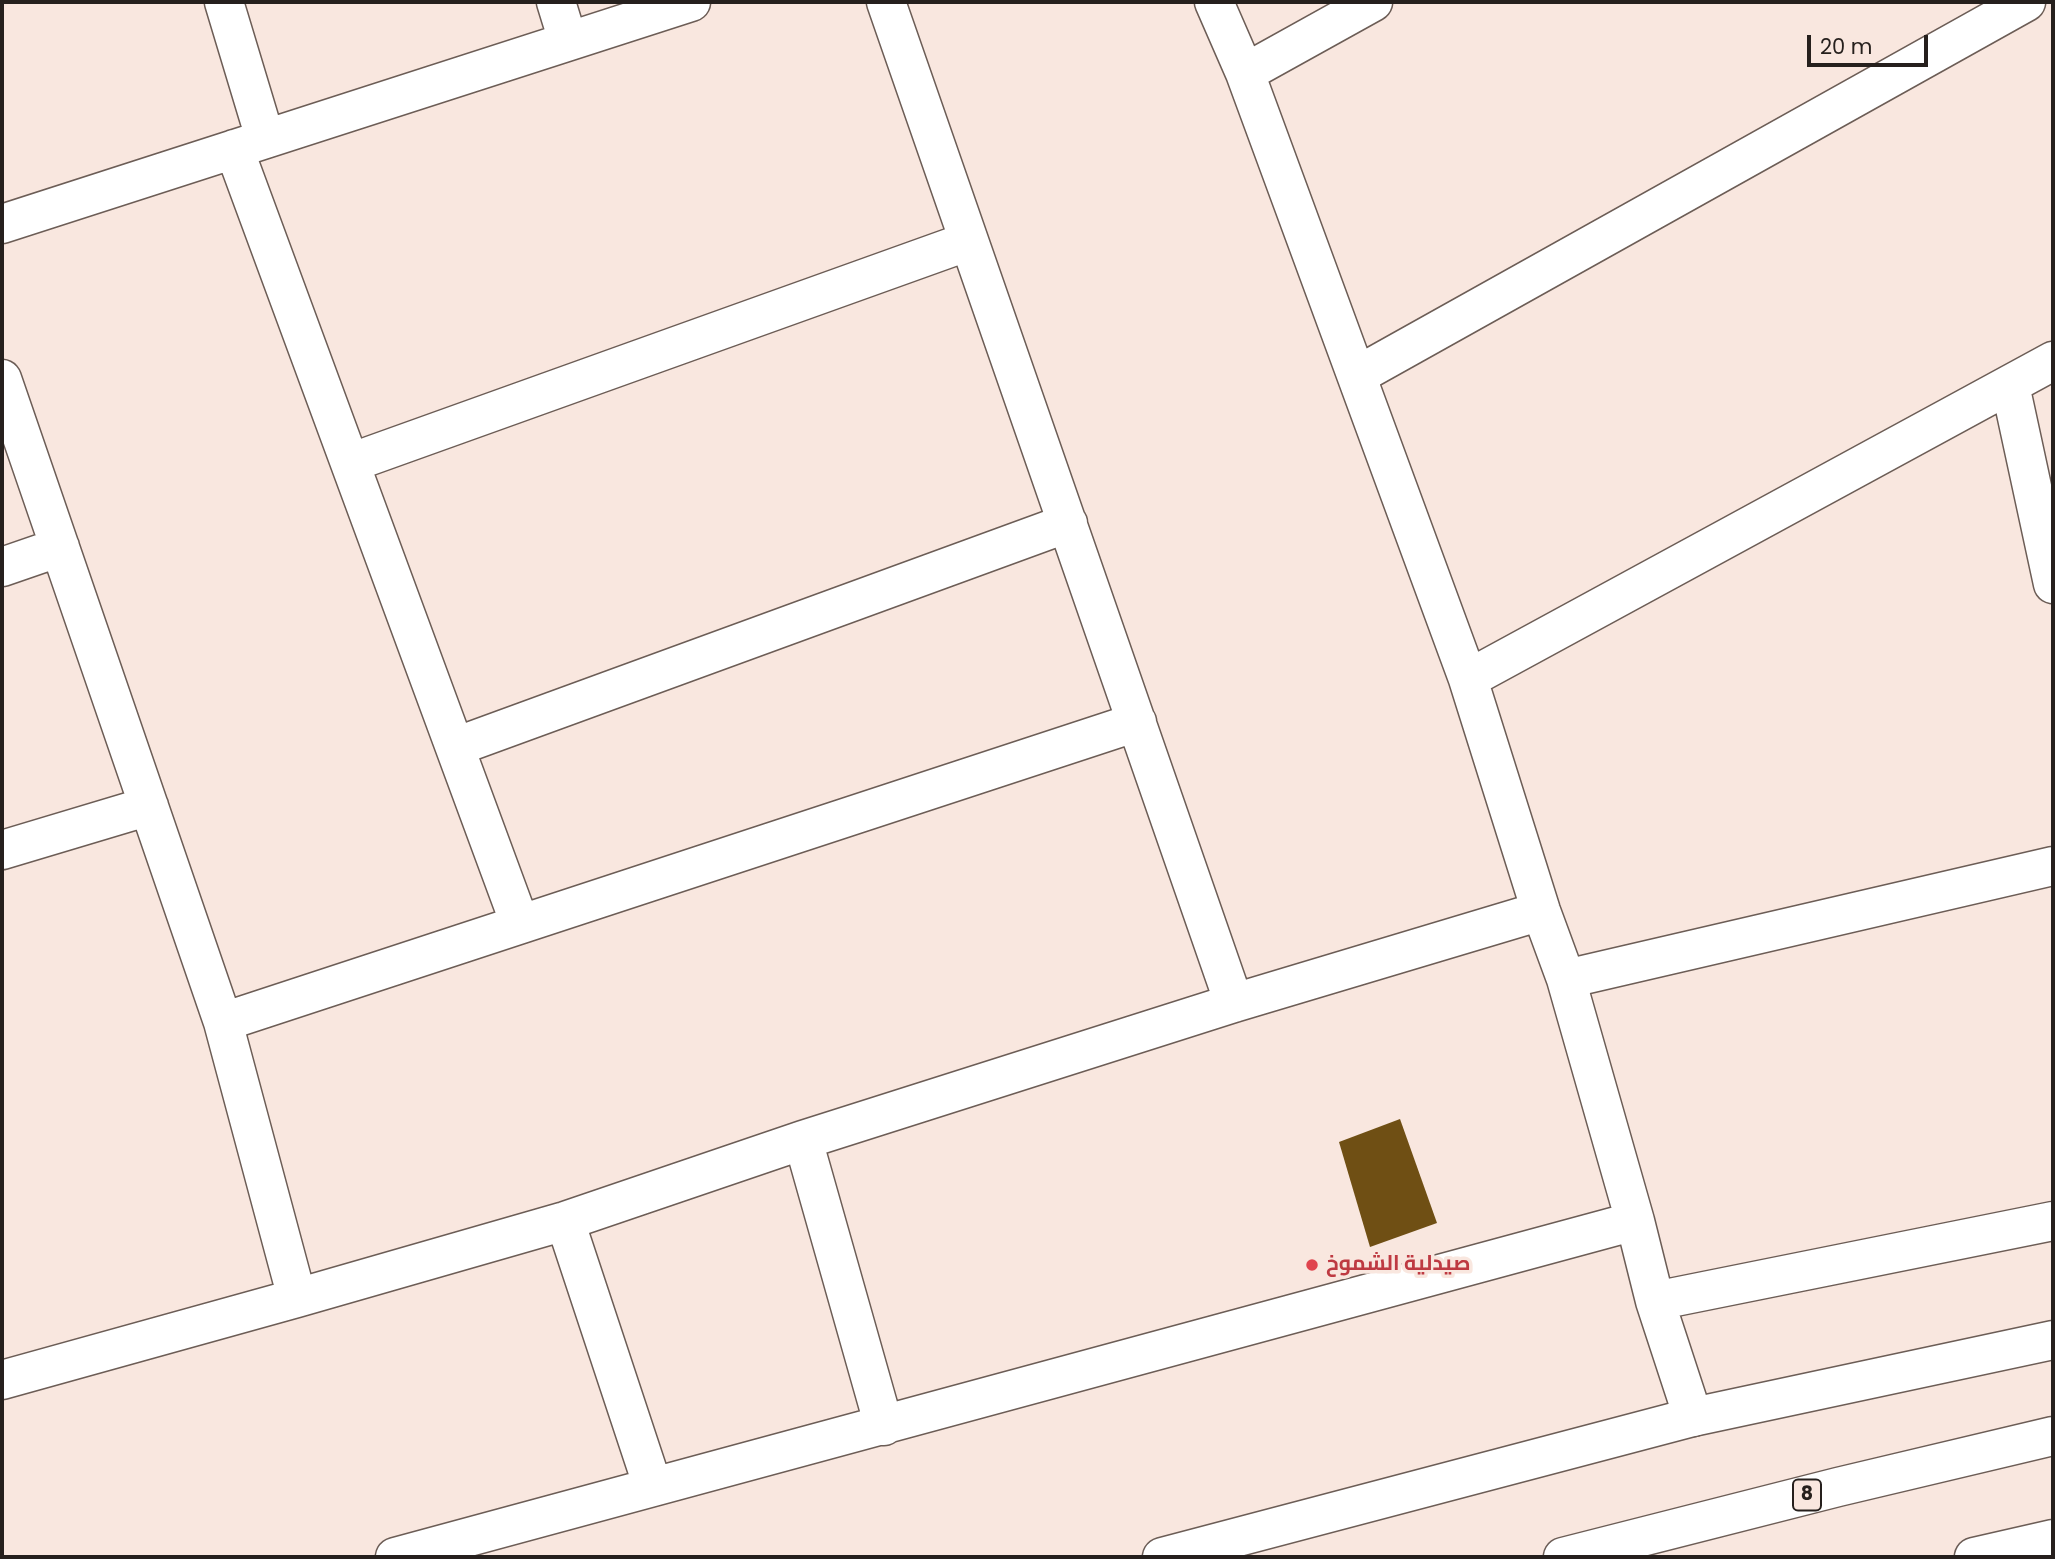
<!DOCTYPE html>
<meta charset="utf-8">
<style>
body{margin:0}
#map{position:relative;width:2055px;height:1559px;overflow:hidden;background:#f9e7df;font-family:Poppins,sans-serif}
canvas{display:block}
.frame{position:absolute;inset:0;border:4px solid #26201d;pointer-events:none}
.scale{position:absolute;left:1807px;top:35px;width:121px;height:32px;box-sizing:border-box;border:4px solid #26201d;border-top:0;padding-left:9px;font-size:21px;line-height:24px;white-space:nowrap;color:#26201d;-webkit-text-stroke:5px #f9e7df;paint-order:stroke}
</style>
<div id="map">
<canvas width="2055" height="1559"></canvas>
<div class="frame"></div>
<div class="scale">20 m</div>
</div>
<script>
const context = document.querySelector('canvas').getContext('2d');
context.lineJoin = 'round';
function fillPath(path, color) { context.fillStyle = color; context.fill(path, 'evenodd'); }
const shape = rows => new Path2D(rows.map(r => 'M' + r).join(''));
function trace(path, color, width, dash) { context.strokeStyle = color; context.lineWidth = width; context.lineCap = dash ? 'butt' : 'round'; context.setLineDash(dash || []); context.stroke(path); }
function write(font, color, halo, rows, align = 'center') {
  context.font = font + ' Poppins,Cairo,sans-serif'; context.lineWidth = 7; context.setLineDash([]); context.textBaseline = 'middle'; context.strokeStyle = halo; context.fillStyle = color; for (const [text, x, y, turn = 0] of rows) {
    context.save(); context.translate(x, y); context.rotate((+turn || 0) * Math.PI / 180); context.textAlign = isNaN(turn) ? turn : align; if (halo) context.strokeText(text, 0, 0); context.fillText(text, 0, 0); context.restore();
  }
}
fillPath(shape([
 [1400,1119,1437,1223,1370,1247,1339,1142]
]), '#6f4f14');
const minor = shape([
 [224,2,265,138],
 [556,2,568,41],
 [886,2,1234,1003],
 [1214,2,1245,73,1468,679,1541,911,1566,979,1635,1221,1655,1301,1693,1417],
 [1245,73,1373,2],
 [234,149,520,924],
 [2,224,691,2],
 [1358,375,2026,2],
 [2,379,223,1022,297,1298],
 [2010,385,2053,584],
 [350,463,969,241],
 [2,567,60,547],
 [1468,679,2053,361],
 [455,747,1068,523],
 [2,850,149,806],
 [1566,979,2053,866],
 [223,1022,1137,722],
 [803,1140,884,1426],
 [565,1221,653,1487],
 [1655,1301,2053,1221],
 [2,1380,297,1298,565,1221,803,1140,1234,1003,1541,911],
 [395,1557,1635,1221]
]);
const secondary = shape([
 [1162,1557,1693,1417,2053,1340]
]);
const trunk = shape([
 [1563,1557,1838,1487,2053,1436],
 [1974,1557,2053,1539]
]);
trace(minor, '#6c5d56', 41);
trace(secondary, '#6c5d56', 41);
trace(trunk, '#6c5d56', 41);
trace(minor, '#fff', 38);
trace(secondary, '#fff', 38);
trace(trunk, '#fff', 38);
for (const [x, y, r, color] of [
 [1312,1265,7,"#e0444e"]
]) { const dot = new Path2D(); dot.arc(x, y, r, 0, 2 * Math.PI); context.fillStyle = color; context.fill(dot); trace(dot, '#f9e7df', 2.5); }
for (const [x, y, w] of [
 [1807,1495,28]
]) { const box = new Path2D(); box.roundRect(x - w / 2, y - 15.5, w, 31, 5); context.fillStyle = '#f9e7df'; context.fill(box); trace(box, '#26201d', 2); }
write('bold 19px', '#26201d', null, [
 ["8",1807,1495]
]);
write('bold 21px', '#be3a42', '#f9e7df', [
 ["صيدلية الشموخ",1326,1265]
], 'left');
</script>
